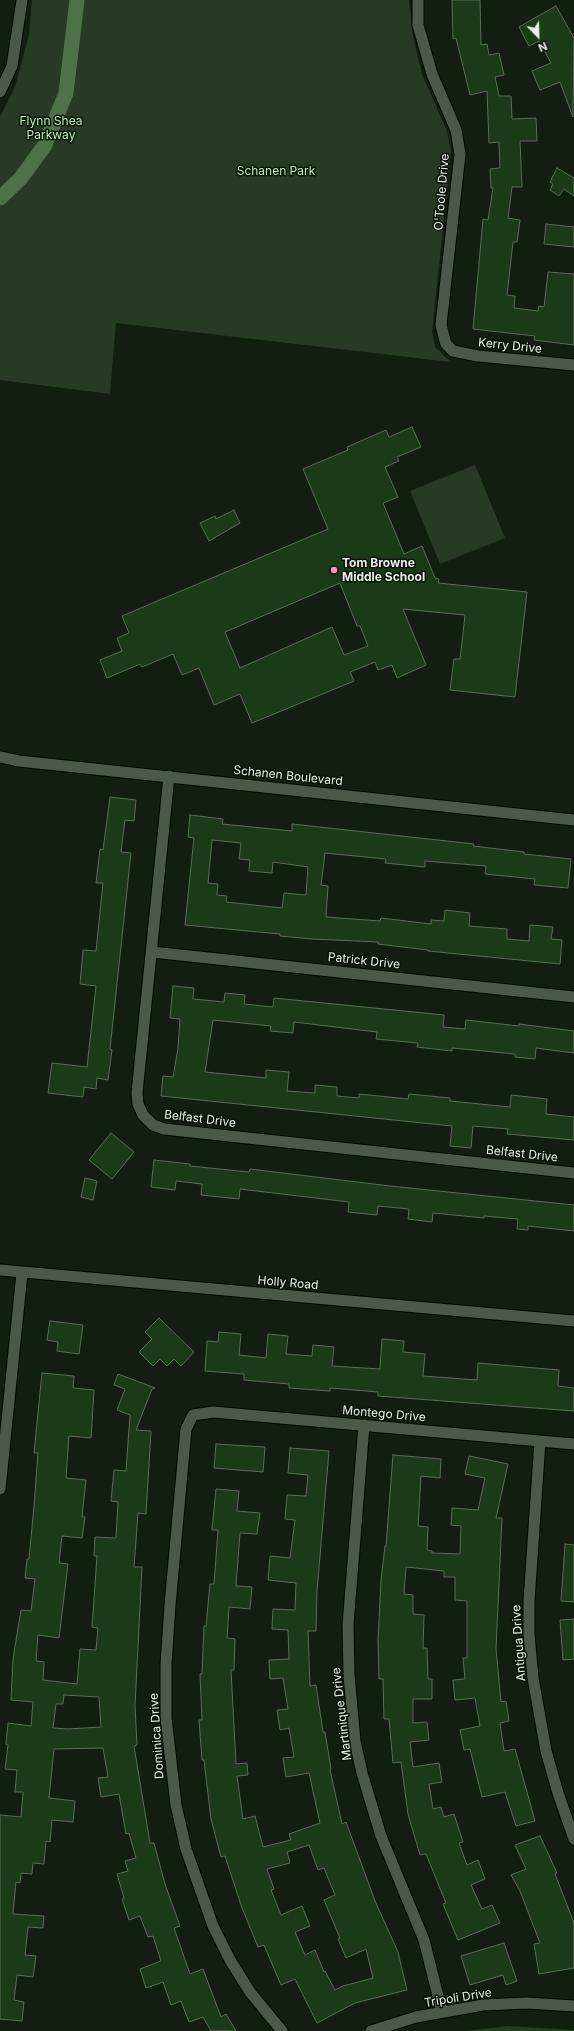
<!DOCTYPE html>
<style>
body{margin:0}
#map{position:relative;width:574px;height:2031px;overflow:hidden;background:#121f10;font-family:Inter,sans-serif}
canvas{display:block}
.north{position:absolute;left:518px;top:16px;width:40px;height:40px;-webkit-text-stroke:3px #091508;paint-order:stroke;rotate:157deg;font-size:11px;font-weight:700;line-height:16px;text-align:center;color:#e8f0e6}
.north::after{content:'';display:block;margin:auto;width:14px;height:18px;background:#e8f0e6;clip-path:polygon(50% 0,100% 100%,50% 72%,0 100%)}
</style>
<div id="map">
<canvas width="574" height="2031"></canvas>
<div class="north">N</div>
</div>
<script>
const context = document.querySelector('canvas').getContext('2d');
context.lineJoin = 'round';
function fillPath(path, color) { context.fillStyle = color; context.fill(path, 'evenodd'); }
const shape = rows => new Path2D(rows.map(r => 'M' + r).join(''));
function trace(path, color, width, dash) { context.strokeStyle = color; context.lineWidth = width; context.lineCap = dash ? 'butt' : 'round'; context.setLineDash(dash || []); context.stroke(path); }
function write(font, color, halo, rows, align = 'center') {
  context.font = font + ' Inter,sans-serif'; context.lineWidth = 3; context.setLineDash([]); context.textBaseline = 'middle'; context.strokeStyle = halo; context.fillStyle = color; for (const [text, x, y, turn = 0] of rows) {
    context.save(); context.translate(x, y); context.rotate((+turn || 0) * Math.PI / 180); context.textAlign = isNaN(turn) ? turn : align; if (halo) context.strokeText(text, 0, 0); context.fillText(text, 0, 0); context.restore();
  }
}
fillPath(shape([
 [32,0,409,0,413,37,422,74,447,131,451,151,432,332,435,347,451,362,116,323,110,394,0,380,0,117,15,87,29,35],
 [475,465,505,538,440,564,410,491],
 [508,2026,574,2030,574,2031,466,2031]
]), '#273b24');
trace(shape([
 [0,198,21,178,45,145,66,93,77,0]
]), '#4f714a', 15);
const building = shape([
 [452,0,480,0,481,45,487,44,489,55,499,53,504,75,495,77,499,96,511,96,512,119,536,118,537,141,520,141,522,187,512,187,508,218,520,220,517,242,513,242,507,295,515,296,514,308,538,311,539,306,544,307,548,272,574,274,574,345,534,340,535,336,473,329,483,219,488,220,493,188,491,188,490,169,500,168,499,142,489,143,487,91,470,95,456,38,453,39,452,0],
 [556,6,574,38,573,117,560,82,540,90,532,71,551,63,539,41,529,46,519,27,556,6],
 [557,168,574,178,574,196,564,189,559,196,550,190,553,184,550,182,557,168],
 [546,224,574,227,574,247,544,244,546,224],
 [412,427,421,447,397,457,399,461,385,467,398,497,383,503,404,554,422,546,435,578,439,579,438,583,527,592,515,697,450,690,454,659,460,659,465,615,403,609,426,665,397,678,392,665,378,670,375,662,350,672,354,681,252,723,240,694,214,705,199,668,182,675,173,654,142,667,140,664,107,678,100,660,122,651,117,638,129,633,122,616,328,529,303,469,348,450,347,447,386,430,389,437,412,427],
 [340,583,357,626,360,626,368,646,344,655,332,627,240,668,225,632,340,583],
 [234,510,240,523,209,541,200,523,215,516,216,519,234,510],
 [110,797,136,800,134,821,125,820,121,852,131,853,110,1049,112,1050,108,1080,97,1078,96,1089,84,1087,83,1097,48,1093,52,1063,87,1067,96,986,80,984,83,950,96,951,103,883,96,883,100,849,103,850,110,797],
 [190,815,223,819,222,824,292,831,292,824,474,844,473,846,524,852,524,854,571,859,568,888,534,885,535,879,485,874,486,866,425,861,425,867,385,863,386,859,325,853,321,885,328,886,326,917,380,921,381,918,431,924,431,920,444,921,445,910,470,913,469,926,507,929,507,939,529,941,530,925,553,927,551,939,562,940,560,964,428,951,428,950,378,944,378,942,312,939,280,936,280,934,185,925,194,838,188,837,190,815],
 [212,840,241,843,239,859,250,860,249,871,272,873,273,862,308,867,306,895,284,893,282,908,226,902,227,896,217,895,218,884,208,883,212,840],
 [173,986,194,988,193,999,224,1002,225,993,245,995,244,1004,273,1007,274,998,444,1015,443,1027,465,1029,466,1020,519,1026,519,1024,574,1031,574,1053,536,1048,535,1059,515,1057,515,1054,452,1048,452,1051,417,1047,418,1043,376,1039,377,1032,294,1022,293,1033,270,1031,271,1026,213,1020,205,1072,266,1078,266,1070,289,1072,287,1091,315,1093,315,1085,337,1087,337,1096,359,1098,359,1094,408,1099,409,1094,450,1098,450,1101,510,1107,511,1095,547,1099,546,1114,574,1117,574,1140,507,1134,508,1129,473,1126,471,1148,450,1146,452,1126,161,1096,163,1076,173,1077,178,1048,180,1019,170,1018,173,986],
 [111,1133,134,1152,112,1179,89,1160,111,1133],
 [154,1160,190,1164,190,1166,249,1172,250,1169,390,1186,574,1205,574,1231,528,1226,528,1230,517,1229,518,1219,484,1216,484,1218,433,1213,432,1222,408,1219,409,1209,378,1206,377,1215,348,1212,349,1202,240,1189,239,1199,201,1195,202,1184,176,1181,175,1190,151,1187,154,1160],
 [85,1178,97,1181,93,1200,81,1197,85,1178],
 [159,1318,194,1352,181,1366,174,1359,167,1366,160,1359,153,1366,139,1352,152,1339,145,1332,159,1318],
 [50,1321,83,1325,79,1354,57,1351,58,1342,47,1340,50,1321],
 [219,1332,241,1334,239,1355,266,1358,268,1334,288,1336,286,1354,312,1356,313,1345,334,1347,332,1366,380,1369,382,1339,404,1341,403,1352,425,1354,423,1376,477,1380,478,1363,559,1370,558,1386,574,1388,574,1411,378,1396,378,1392,330,1388,330,1391,289,1388,289,1384,244,1380,244,1374,205,1371,207,1341,218,1342,219,1332],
 [42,1373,74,1376,73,1388,94,1390,91,1438,69,1436,66,1478,86,1480,82,1517,85,1517,82,1538,62,1536,59,1563,68,1564,59,1638,38,1635,36,1661,44,1662,43,1680,77,1684,80,1649,96,1650,98,1628,92,1627,97,1556,94,1556,95,1537,116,1538,118,1502,111,1501,114,1470,126,1471,130,1415,117,1410,125,1389,114,1385,118,1374,155,1388,152,1389,136,1430,151,1431,146,1514,138,1513,134,1567,142,1567,135,1706,137,1745,134,1746,150,1843,154,1843,165,1884,180,1926,174,1928,190,1974,203,1969,221,2017,226,2014,236,2031,211,2031,203,2017,189,2022,181,2001,171,2005,163,1982,146,1988,140,1969,161,1961,153,1936,148,1937,140,1916,129,1920,122,1899,124,1898,117,1874,128,1871,125,1861,136,1858,129,1833,126,1834,119,1794,101,1797,98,1778,108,1777,103,1748,54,1749,49,1798,75,1801,73,1822,52,1820,50,1842,46,1841,44,1864,33,1863,32,1874,21,1873,20,1883,16,1882,13,1914,44,1916,43,1928,28,1927,25,1955,36,1956,33,1977,17,1975,14,2000,24,2002,22,2021,0,2019,0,1815,21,1817,23,1792,15,1792,17,1770,5,1769,8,1745,6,1744,8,1723,31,1726,33,1702,11,1700,13,1659,21,1610,31,1611,35,1579,25,1578,27,1559,29,1559,34,1506,38,1453,34,1453,42,1373],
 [64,1695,99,1697,101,1727,68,1729,53,1728,56,1704,63,1704,64,1695],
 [216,1444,265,1447,263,1472,214,1468,216,1444],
 [290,1448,329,1451,317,1591,316,1631,308,1631,310,1686,316,1685,323,1732,325,1732,331,1769,330,1770,342,1824,346,1822,375,1901,398,1952,407,1990,355,2003,317,2023,295,1979,281,1985,264,1945,258,1947,242,1908,225,1856,221,1857,211,1819,204,1760,202,1760,199,1720,202,1720,200,1674,202,1674,204,1626,206,1626,210,1584,214,1584,218,1530,212,1530,216,1489,239,1491,237,1511,260,1513,257,1534,240,1533,236,1586,252,1587,250,1609,229,1607,227,1638,235,1639,234,1670,231,1670,236,1764,247,1763,248,1775,237,1776,243,1819,255,1816,263,1847,291,1840,289,1834,320,1823,309,1773,286,1777,283,1758,294,1757,289,1728,280,1730,277,1710,288,1709,283,1678,270,1679,269,1660,289,1659,288,1630,272,1629,273,1609,295,1610,296,1583,268,1580,270,1556,290,1558,295,1520,285,1519,287,1495,306,1496,308,1475,288,1473,290,1448],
 [309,1845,318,1870,324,1868,335,1895,324,1900,340,1938,338,1939,346,1958,366,1949,373,1978,343,1986,335,1990,325,1971,324,1972,315,1950,305,1955,295,1932,310,1926,302,1906,281,1915,271,1890,274,1889,267,1869,290,1863,287,1852,309,1845],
 [393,1455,441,1459,440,1478,421,1476,418,1526,428,1527,427,1550,432,1551,432,1553,460,1554,461,1526,451,1525,452,1508,478,1510,485,1478,465,1474,469,1456,508,1464,496,1518,502,1518,496,1649,501,1702,506,1701,509,1721,500,1723,504,1751,515,1749,535,1821,516,1826,505,1792,482,1797,470,1749,464,1750,460,1730,480,1726,475,1698,455,1700,453,1680,465,1679,463,1658,467,1658,467,1601,455,1600,455,1577,444,1577,444,1571,406,1567,404,1594,413,1595,413,1614,424,1615,423,1648,427,1648,428,1679,432,1679,432,1699,413,1699,413,1723,427,1722,429,1740,410,1742,413,1767,439,1763,442,1782,429,1784,433,1809,441,1807,444,1817,454,1814,463,1842,459,1843,467,1865,478,1860,485,1879,471,1885,482,1909,492,1905,500,1923,458,1940,443,1904,446,1903,426,1854,420,1855,408,1814,401,1762,393,1763,389,1719,384,1719,383,1679,379,1679,378,1640,381,1580,385,1546,386,1546,393,1455],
 [565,1544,574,1545,574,1602,561,1601,565,1544],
 [574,1619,574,1659,563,1660,560,1620,574,1619],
 [540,1836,557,1873,555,1874,574,1923,574,1968,539,1974,534,1944,540,1943,520,1891,511,1875,526,1869,515,1845,540,1836],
 [504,1943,517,1981,506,1985,503,1975,470,1985,461,1956,504,1943]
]);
fillPath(building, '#1b3a17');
trace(building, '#5c6b5a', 1);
const minor = shape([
 [418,0,418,25,432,74,456,130,460,154,441,325,446,344,453,351,478,356,574,365],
 [169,776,137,1093,138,1104,143,1115,153,1125,164,1129,574,1173],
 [152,952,574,997],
 [364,1425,348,1625,349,1675,355,1741,362,1773,381,1836,424,1940,442,2012],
 [540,1441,529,1601,529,1634,533,1678,546,1751,558,1793,574,1839],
 [0,1489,22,1273],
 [282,2031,250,1992,230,1960,213,1926,186,1849,176,1805,166,1718,166,1665,170,1605,186,1429,193,1415,213,1412,574,1444],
 [371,2031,416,2017,483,2005,527,2003,574,2006]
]);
const tertiary = shape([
 [0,92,12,66,22,0],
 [0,757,19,761,574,820]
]);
const secondary = shape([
 [0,1270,574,1321]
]);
trace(minor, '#010801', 13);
trace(tertiary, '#010801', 13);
trace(secondary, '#010801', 13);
trace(minor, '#4a5948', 11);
trace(tertiary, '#4a5948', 11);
trace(secondary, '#4a5948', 11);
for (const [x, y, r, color] of [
 [334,570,4,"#fc8fc2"]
]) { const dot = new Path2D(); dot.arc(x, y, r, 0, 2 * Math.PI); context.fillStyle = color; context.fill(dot); trace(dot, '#091508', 1.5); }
write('12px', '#b7edaf', '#091508', [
 ["Flynn Shea",51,121],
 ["Parkway",51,135],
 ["Schanen Park",276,171]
]);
write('12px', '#e8f0e6', '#091508', [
 ["O'Toole Drive",442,192,-85],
 ["Kerry Drive",510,346,6],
 ["Schanen Boulevard",288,776,6],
 ["Patrick Drive",364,961,6],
 ["Belfast Drive",200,1119,7],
 ["Belfast Drive",522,1154,6],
 ["Holly Road",288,1283,5],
 ["Montego Drive",384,1414,5],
 ["Antigua Drive",519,1643,-94],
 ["Martinique Drive",342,1714,-97],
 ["Dominica Drive",157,1736,-94],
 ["Tripoli Drive",458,1998,-9]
]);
write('bold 12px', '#e8f0e6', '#091508', [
 ["Tom Browne",342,563],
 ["Middle School",342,577]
], 'left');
</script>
